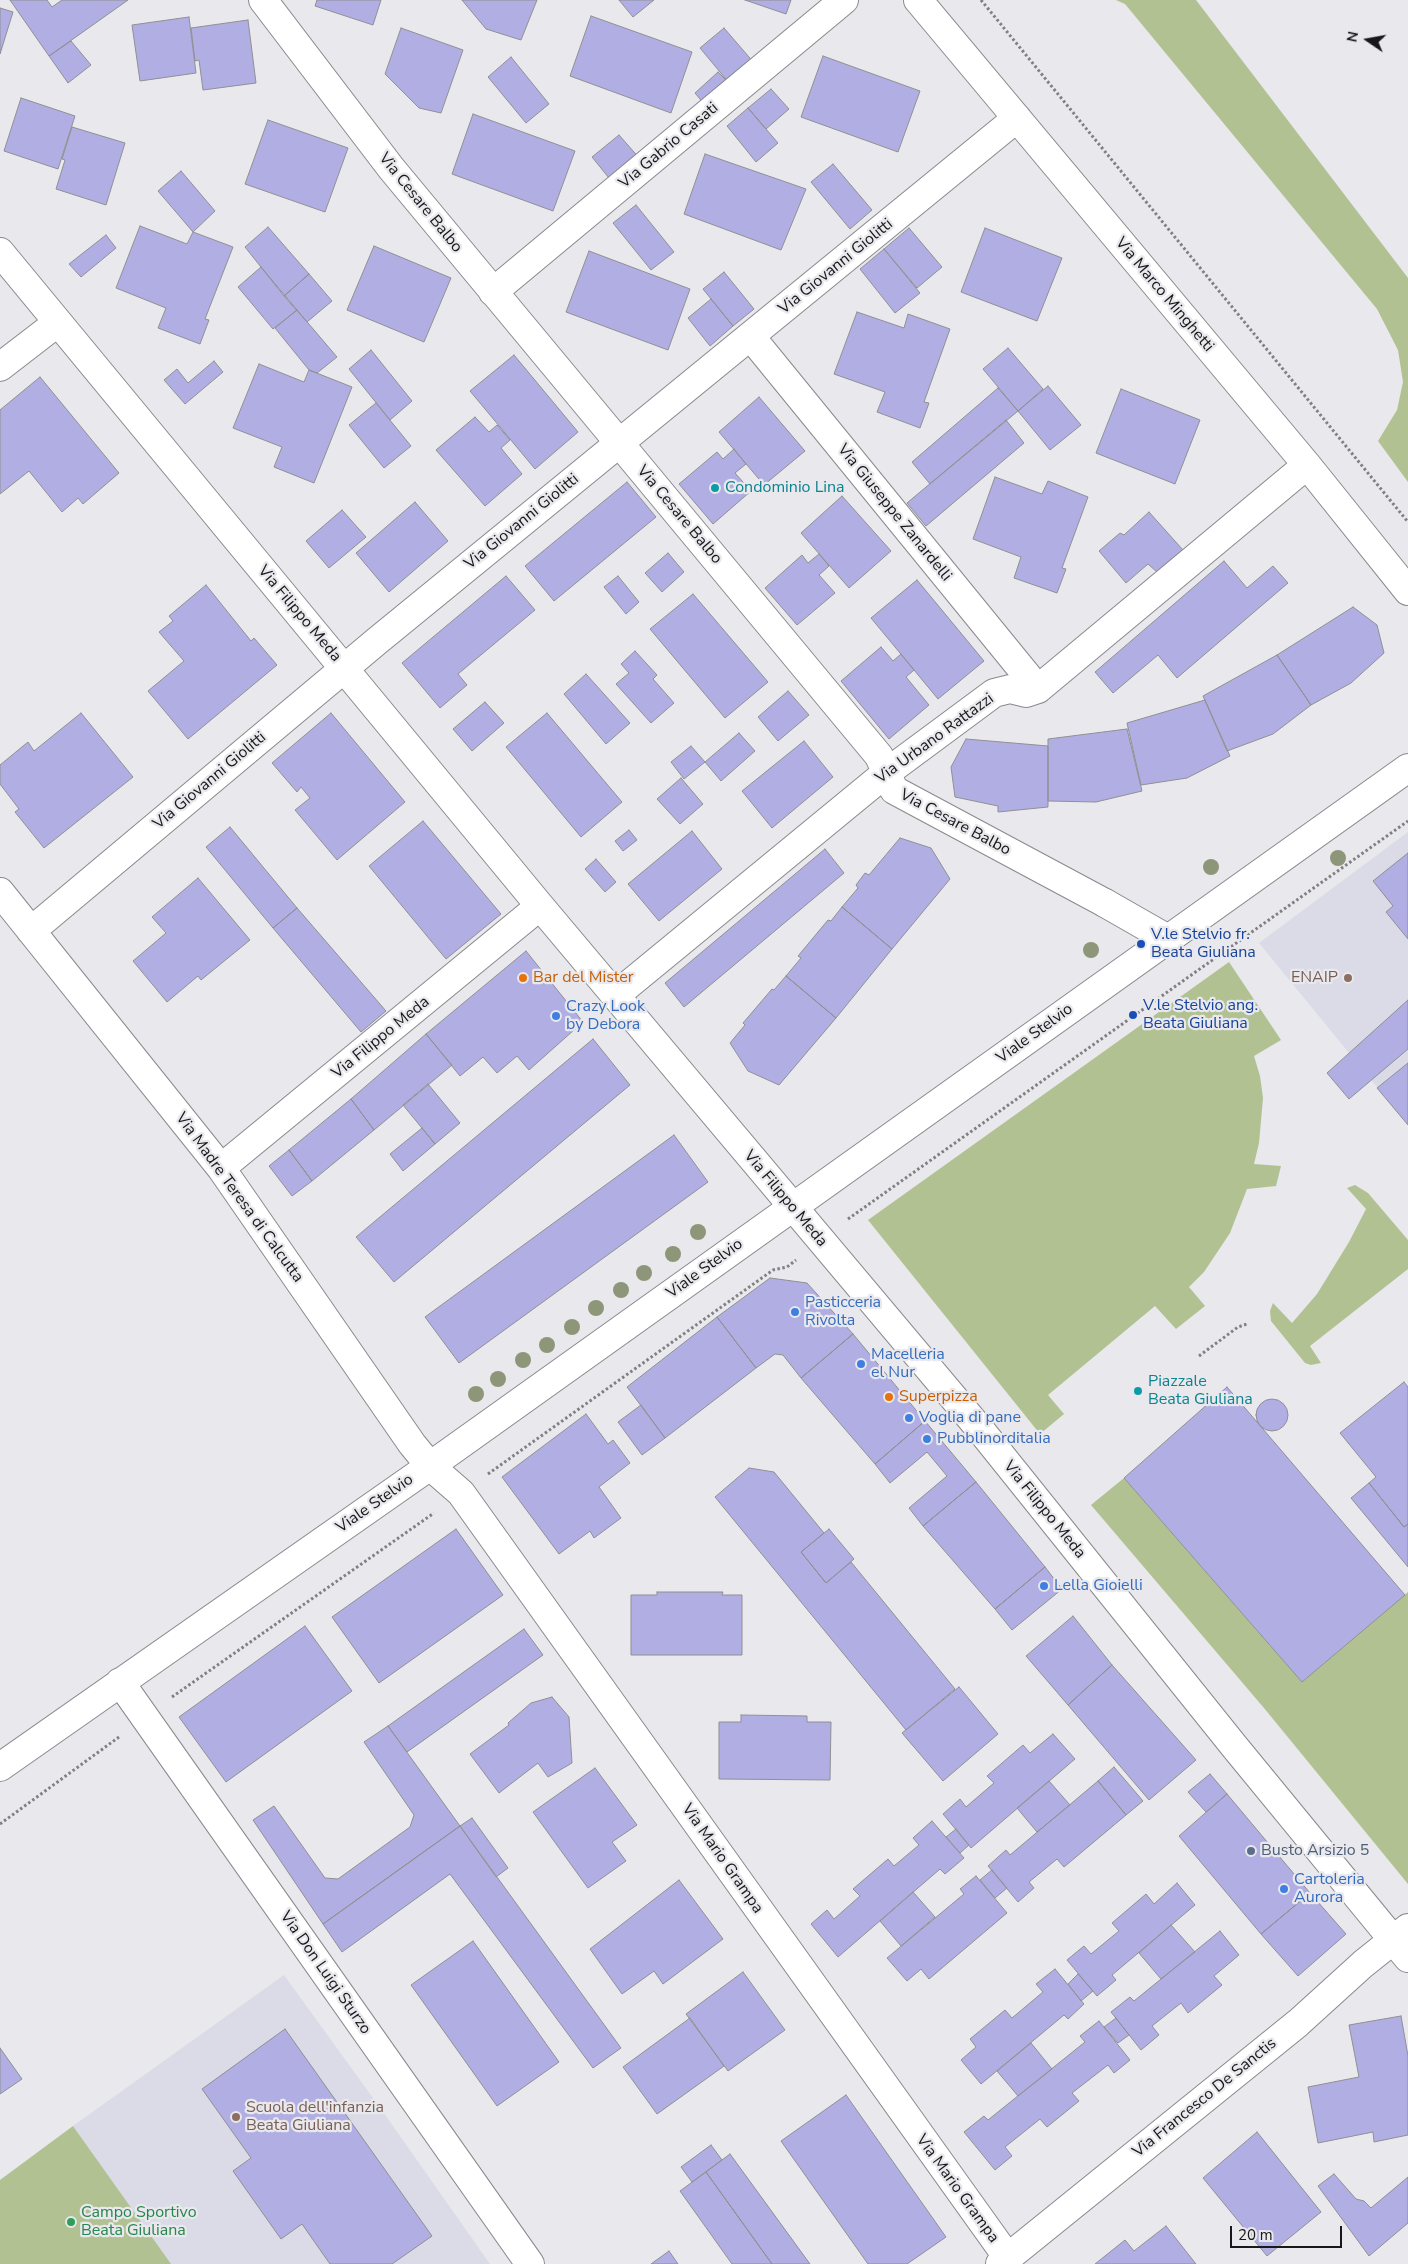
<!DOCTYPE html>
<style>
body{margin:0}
#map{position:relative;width:1408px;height:2264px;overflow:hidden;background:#e8e8ed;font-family:"Nunito Sans",sans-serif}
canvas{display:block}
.north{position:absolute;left:1343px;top:15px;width:50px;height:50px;-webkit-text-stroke:4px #e8e8ed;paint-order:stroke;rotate:282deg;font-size:14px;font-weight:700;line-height:20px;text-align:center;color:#18181a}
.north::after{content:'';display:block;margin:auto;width:18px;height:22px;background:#18181a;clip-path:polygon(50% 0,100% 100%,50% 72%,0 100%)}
.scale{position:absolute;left:1230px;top:2226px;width:112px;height:22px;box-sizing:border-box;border:2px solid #18181a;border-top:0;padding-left:6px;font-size:15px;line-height:18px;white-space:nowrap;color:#18181a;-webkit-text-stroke:4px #e8e8ed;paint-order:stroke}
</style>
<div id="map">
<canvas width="1408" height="2264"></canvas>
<div class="north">N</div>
<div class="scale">20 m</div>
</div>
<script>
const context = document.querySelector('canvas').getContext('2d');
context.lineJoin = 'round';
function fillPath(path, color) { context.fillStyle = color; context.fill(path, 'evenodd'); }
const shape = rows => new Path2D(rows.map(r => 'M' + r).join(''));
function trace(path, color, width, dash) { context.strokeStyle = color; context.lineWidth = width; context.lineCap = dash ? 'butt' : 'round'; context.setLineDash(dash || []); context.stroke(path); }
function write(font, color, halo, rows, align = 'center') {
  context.font = font + ' "Nunito Sans",sans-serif'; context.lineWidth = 4.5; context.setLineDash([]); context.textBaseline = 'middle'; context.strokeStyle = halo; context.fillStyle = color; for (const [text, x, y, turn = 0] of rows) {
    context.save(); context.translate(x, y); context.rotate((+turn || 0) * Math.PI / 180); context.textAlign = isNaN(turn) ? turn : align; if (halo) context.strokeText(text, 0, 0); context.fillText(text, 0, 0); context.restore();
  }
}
fillPath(shape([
 [1408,832,1408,1125,1259,943],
 [284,1975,381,2109,490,2264,170,2264,73,2126]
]), '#dbdbe7');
fillPath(shape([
 [1116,0,1196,0,1408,278,1408,482,1378,441,1397,410,1403,382,1398,350,1377,309,1125,4],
 [1229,962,1281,1040,1254,1056,1260,1076,1263,1098,1259,1143,1254,1164,1281,1166,1276,1186,1247,1189,1230,1233,1204,1272,1189,1287,1205,1306,1176,1329,1155,1306,1048,1395,1064,1414,1040,1434,868,1220],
 [1355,1185,1368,1193,1408,1240,1408,1269,1310,1346,1321,1363,1311,1365,1305,1363,1271,1321,1270,1311,1273,1303,1292,1323,1317,1294,1349,1242,1366,1209,1347,1188],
 [1124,1478,1302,1682,1408,1592,1408,1884,1264,1708,1091,1505],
 [73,2126,171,2264,0,2264,0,2180]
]), '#b1c192');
const building = shape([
 [10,0,47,0,52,7,62,0,128,0,49,56,10,0],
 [317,0,381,0,373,25,315,6,317,0],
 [462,0,537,0,521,40,486,29,462,0],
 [619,0,654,0,633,17,619,0],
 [745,0,791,0,786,14,745,0],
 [0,8,13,12,0,54,0,8],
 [591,16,692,52,671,113,570,76,591,16],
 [189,17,196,73,140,81,132,25,189,17],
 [248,20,256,83,203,90,199,60,195,61,191,28,248,20],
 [401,28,463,50,441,113,419,108,385,74,401,28],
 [724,28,755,64,730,84,700,48,724,28],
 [71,41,91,65,68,83,49,56,71,41],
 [823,56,920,91,898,152,801,117,823,56],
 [511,57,549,104,526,123,488,77,511,57],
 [718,72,730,84,705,105,695,93,718,72],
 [771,89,789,109,766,129,748,108,771,89],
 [21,98,75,116,58,169,4,151,21,98],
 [748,108,778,143,756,162,727,126,748,108],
 [473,114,575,151,553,211,452,174,473,114],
 [268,120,348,148,325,212,245,184,268,120],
 [72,127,125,143,106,205,56,189,65,160,62,159,72,127],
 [619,135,641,160,613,183,592,157,619,135],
 [705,154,806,189,781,250,684,214,705,154],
 [833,164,872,210,850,229,811,182,833,164],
 [181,171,215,211,193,232,158,191,181,171],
 [636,205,674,252,651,270,613,223,636,205],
 [140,226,187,244,193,232,233,247,205,319,209,320,200,344,158,328,166,308,116,288,140,226],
 [268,227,309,274,284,296,245,247,268,227],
 [909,228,942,267,917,288,884,249,909,228],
 [985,228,1062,258,1037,321,961,292,985,228],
 [106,235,116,248,81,277,69,264,106,235],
 [374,246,451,278,424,342,347,310,374,246],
 [884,249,920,293,895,313,860,269,884,249],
 [589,251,690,289,668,350,566,312,589,251],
 [261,267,297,310,273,329,238,287,261,267],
 [724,272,754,309,733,326,703,289,724,272],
 [309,274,332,301,307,322,284,296,309,274],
 [711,299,733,326,710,346,688,318,711,299],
 [297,310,337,357,317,373,309,370,275,328,297,310],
 [857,312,904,328,908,314,950,329,924,402,929,403,920,428,877,412,885,392,834,374,857,312],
 [1008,348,1043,389,1018,411,983,369,1008,348],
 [371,350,412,401,390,420,349,369,371,350],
 [514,355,578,432,535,469,470,391,514,355],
 [214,361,223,372,185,404,164,380,177,369,188,383,214,361],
 [259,364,304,382,309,370,352,387,314,483,274,467,282,447,233,428,259,364],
 [40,377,119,473,83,504,78,498,62,512,29,471,0,494,0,410,40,377],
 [1048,386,1081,425,1050,450,1018,411,1048,386],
 [998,388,1018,411,930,484,912,462,998,388],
 [1121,389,1200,420,1175,484,1096,453,1121,389],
 [759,397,805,451,764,485,719,432,759,397],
 [376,403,411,446,384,468,349,425,376,403],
 [475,417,489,432,497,425,510,440,501,448,522,474,485,506,436,450,475,417],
 [1006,420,1024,443,926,526,907,503,1006,420],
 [734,449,746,464,735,473,751,491,713,524,679,484,717,452,723,459,734,449],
 [995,477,1042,494,1048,481,1088,497,1062,568,1066,569,1057,593,1014,578,1021,557,973,539,995,477],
 [627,482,656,517,554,601,525,566,627,482],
 [842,496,891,551,849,588,801,533,842,496],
 [415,502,448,541,389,592,356,553,415,502],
 [342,510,366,537,329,568,306,541,342,510],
 [1149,512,1183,550,1157,572,1148,564,1126,583,1099,551,1120,533,1124,535,1149,512],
 [668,553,684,572,662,592,645,573,668,553],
 [819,554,829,566,819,575,835,593,797,625,765,588,802,555,808,563,819,554],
 [1224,561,1247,588,1273,566,1288,583,1177,678,1158,655,1113,693,1095,672,1224,561],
 [506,576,535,610,458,674,467,685,440,708,402,663,506,576],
 [618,576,639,602,626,614,604,587,618,576],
 [917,580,984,661,938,699,871,618,917,580],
 [206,585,251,641,254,638,277,665,188,739,148,691,184,661,159,632,173,621,169,616,206,585],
 [693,594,768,682,725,718,650,629,693,594],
 [1353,607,1377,625,1384,653,1351,683,1311,705,1277,655,1353,607],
 [881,647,893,661,901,654,914,670,906,677,929,705,889,739,841,681,881,647],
 [635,651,657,675,653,679,674,703,651,723,616,684,629,673,621,664,635,651],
 [1277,655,1311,705,1273,734,1227,751,1203,696,1277,655],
 [586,674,630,723,606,744,564,694,586,674],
 [788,691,809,715,778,741,758,717,788,691],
 [1205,700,1230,756,1187,778,1141,785,1127,723,1205,700],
 [485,702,504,723,472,751,453,729,485,702],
 [81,713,133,777,44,848,15,812,19,809,0,784,0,765,28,742,34,751,81,713],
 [331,713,405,802,337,860,295,810,310,798,301,787,297,792,272,763,331,713],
 [547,713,622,802,581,837,506,747,547,713],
 [1127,729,1142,791,1096,802,1048,801,1048,739,1127,729],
 [739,733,755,751,721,781,705,762,739,733],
 [966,739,1048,746,1048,807,998,812,998,806,955,797,951,767,966,739],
 [804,741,833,777,772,828,742,791,804,741],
 [691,746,705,762,684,779,671,762,691,746],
 [681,778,703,804,680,824,657,799,681,778],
 [423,821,501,914,446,959,369,866,423,821],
 [230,827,297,908,273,928,206,847,230,827],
 [629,830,637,840,623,851,615,841,629,830],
 [692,831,722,869,659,921,628,884,692,831],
 [900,838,931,848,950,879,892,949,842,907,858,888,856,885,865,873,869,875,900,838],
 [825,849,844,873,684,1007,665,983,825,849],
 [1408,853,1408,939,1386,912,1393,906,1373,881,1408,853],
 [596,859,616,882,605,892,585,869,596,859],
 [198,878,250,940,201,980,198,976,167,1002,133,961,166,933,152,917,198,878],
 [842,907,892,949,836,1018,786,976,801,958,798,956,828,920,831,921,842,907],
 [297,908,386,1011,361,1032,273,928,297,908],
 [526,951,583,1022,529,1070,517,1056,497,1073,483,1057,460,1076,426,1034,526,951],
 [786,976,836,1018,779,1085,748,1071,730,1043,745,1025,743,1023,772,989,774,990,786,976],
 [1408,1000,1408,1049,1349,1099,1327,1073,1408,1000],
 [426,1034,452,1065,374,1130,351,1099,426,1034],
 [593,1039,630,1085,394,1282,356,1237,593,1039],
 [1408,1063,1408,1125,1377,1088,1408,1063],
 [428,1084,460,1123,435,1144,403,1105,428,1084],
 [351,1099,374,1130,312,1181,289,1150,351,1099],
 [422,1128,435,1144,403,1171,390,1154,422,1128],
 [674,1135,708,1182,459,1363,425,1317,674,1135],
 [289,1150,312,1181,292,1196,269,1166,289,1150],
 [770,1278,807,1283,853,1334,801,1378,783,1355,775,1354,756,1368,717,1317,770,1278],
 [717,1317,756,1368,665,1438,627,1387,717,1317],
 [853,1334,925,1421,875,1464,801,1378,853,1334],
 [1404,1382,1408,1387,1408,1524,1404,1527,1369,1483,1376,1477,1340,1433,1404,1382],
 [1227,1387,1405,1595,1302,1682,1124,1478,1227,1387],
 '1256 1415a16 16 0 1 1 32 0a16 16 0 1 1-32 0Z',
 [641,1405,665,1438,642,1455,618,1422,641,1405],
 [586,1414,608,1444,613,1440,630,1463,599,1487,621,1518,594,1538,590,1531,559,1554,502,1477,586,1414],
 [925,1421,976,1482,923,1526,909,1508,947,1476,927,1452,890,1483,875,1464,925,1421],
 [749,1468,774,1472,824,1533,801,1552,826,1583,851,1562,955,1689,906,1730,715,1497,749,1468],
 [976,1482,1045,1567,995,1609,923,1526,976,1482],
 [1369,1483,1404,1527,1408,1524,1408,1567,1351,1498,1369,1483],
 [456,1529,503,1595,379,1683,332,1617,456,1529],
 [829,1529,854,1559,826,1583,801,1552,829,1529],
 [1045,1567,1062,1589,1012,1630,995,1609,1045,1567],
 [657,1592,723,1592,722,1595,742,1595,742,1655,631,1655,631,1595,657,1595,657,1592],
 [1073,1616,1112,1665,1068,1705,1026,1656,1073,1616],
 [305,1626,352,1691,226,1782,179,1717,305,1626],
 [524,1629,543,1655,407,1752,388,1726,524,1629],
 [1112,1665,1196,1760,1149,1800,1068,1705,1112,1665],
 [959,1687,998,1734,943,1781,902,1733,959,1687],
 [552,1697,569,1717,572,1763,548,1777,538,1763,499,1793,470,1754,509,1725,508,1723,531,1703,552,1697],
 [741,1715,807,1716,807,1722,831,1722,830,1780,719,1779,719,1722,741,1722,741,1715],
 [388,1726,460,1826,323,1924,253,1820,274,1806,325,1878,338,1879,410,1827,414,1815,364,1742,388,1726],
 [1053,1734,1075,1759,971,1848,943,1814,960,1799,966,1807,994,1783,987,1776,1023,1745,1030,1753,1053,1734],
 [1114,1767,1143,1801,1126,1815,1098,1781,1114,1767],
 [595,1768,637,1825,612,1842,626,1861,588,1888,533,1812,595,1768],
 [1210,1774,1227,1794,1206,1812,1188,1792,1210,1774],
 [1049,1781,1070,1805,1037,1832,1017,1808,1049,1781],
 [1098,1781,1126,1815,1064,1867,1057,1859,1029,1882,1034,1888,1018,1902,988,1866,1006,1850,1010,1855,1098,1781],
 [1227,1794,1310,1893,1261,1934,1179,1836,1227,1794],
 [472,1818,508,1868,496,1877,460,1826,472,1818],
 [932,1821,964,1858,945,1874,940,1869,838,1957,811,1924,827,1910,834,1919,860,1896,853,1889,888,1859,894,1866,919,1845,913,1838,932,1821],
 [460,1826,621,2048,593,2068,450,1874,342,1952,323,1924,460,1826],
 [956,1829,969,1845,960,1853,946,1837,956,1829],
 [992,1870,1007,1888,995,1898,980,1880,992,1870],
 [976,1876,1007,1913,929,1979,921,1969,907,1981,887,1958,964,1894,960,1889,976,1876],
 [679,1880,723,1939,663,1984,654,1971,622,1994,590,1949,679,1880],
 [1177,1883,1195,1905,1112,1975,1116,1980,1097,1996,1067,1960,1084,1946,1091,1954,1119,1931,1112,1923,1146,1894,1154,1904,1177,1883],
 [913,1892,935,1917,901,1946,880,1921,913,1892],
 [1310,1893,1346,1934,1298,1976,1261,1934,1310,1893],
 [1171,1925,1195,1952,1161,1979,1139,1953,1171,1925],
 [1220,1931,1239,1955,1214,1976,1222,1985,1188,2013,1181,2003,1152,2026,1159,2035,1141,2050,1111,2012,1130,1997,1134,2001,1220,1931],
 [473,1941,559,2062,497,2106,411,1985,473,1941],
 [1055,1969,1084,2004,1068,2019,1064,2015,981,2084,961,2060,976,2047,970,2039,1005,2010,1012,2018,1043,1992,1036,1984,1055,1969],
 [743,1972,785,2030,728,2071,686,2014,743,1972],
 [1078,1974,1093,1991,1081,2001,1068,1984,1078,1974],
 [1401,2016,1408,2056,1408,2135,1374,2142,1373,2132,1318,2143,1308,2087,1359,2077,1349,2025,1401,2016],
 [690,2018,724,2066,657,2114,623,2067,690,2018],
 [1116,2018,1129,2035,1118,2043,1104,2027,1116,2018],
 [1099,2021,1130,2060,1114,2073,1108,2065,1072,2093,1079,2101,1047,2127,1040,2119,1005,2147,1012,2156,995,2170,964,2132,984,2116,988,2120,1085,2042,1080,2036,1099,2021],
 [285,2029,432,2236,392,2264,330,2264,302,2224,281,2239,233,2171,251,2158,202,2089,285,2029],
 [1031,2043,1052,2069,1018,2096,997,2071,1031,2043],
 [0,2048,22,2079,0,2094,0,2048],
 [846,2095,946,2237,907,2264,868,2264,781,2141,846,2095],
 [1257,2132,1321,2212,1267,2256,1203,2178,1257,2132],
 [711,2145,722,2160,692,2182,681,2167,711,2145],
 [730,2154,810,2264,772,2264,706,2172,730,2154],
 [706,2172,772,2264,732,2264,680,2191,706,2172],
 [1334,2174,1356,2199,1364,2201,1371,2208,1408,2177,1408,2223,1369,2256,1318,2186,1334,2174],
 [1166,2226,1196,2264,1095,2264,1125,2240,1134,2251,1166,2226],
 [669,2251,678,2264,651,2264,669,2251]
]);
fillPath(building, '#b1aee3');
trace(building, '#8f8f94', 1);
const pedestrian = shape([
 [1105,903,1168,939]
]);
const minor = shape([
 [263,0,391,168,879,756,894,790,1105,903],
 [918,0,1307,465,1408,591],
 [0,252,540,906,979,1428,1234,1746,1408,1958],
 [493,292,844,0],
 [751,337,1038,689],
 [0,367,57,323],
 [0,892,221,1168,412,1444,430,1466,461,1493,1008,2258],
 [31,931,377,641,1017,118],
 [616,995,886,773,994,693,1010,689,1026,693,1038,689,1307,465],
 [221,1168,540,906],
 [120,1682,530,2264],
 [0,1767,430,1466],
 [1000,2264,1298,2023,1363,1964,1408,1928]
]);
const tertiary = shape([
 [430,1466,1408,768]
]);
trace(pedestrian, '#89898e', 30);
trace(minor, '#89898e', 30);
trace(tertiary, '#89898e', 30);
trace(shape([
 [981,0,1408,522],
 [848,1219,1408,821],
 [1199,1356,1238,1327,1247,1324],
 [488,1474,773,1270,787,1267,796,1260],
 [172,1697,434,1513],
 [0,1824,119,1737]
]), '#808083', 3, [2.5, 2.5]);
trace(pedestrian, '#fff', 28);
trace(minor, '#fff', 28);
trace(tertiary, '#fff', 28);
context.fillStyle = '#8e9679';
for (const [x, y] of [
 [1338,858],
 [1211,867],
 [1091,950],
 [698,1232],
 [673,1254],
 [644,1273],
 [621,1290],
 [596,1308],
 [572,1327],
 [547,1345],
 [523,1360],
 [498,1379],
 [476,1394]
]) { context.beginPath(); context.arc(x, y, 8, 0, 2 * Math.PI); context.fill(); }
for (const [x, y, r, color] of [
 [715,488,5,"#0f9aa8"],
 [1141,944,5,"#1a4fb4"],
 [523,978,5,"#e8710a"],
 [1348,978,5,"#8d6e63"],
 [1133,1015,5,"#1a4fb4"],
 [556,1016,5,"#3f7fe0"],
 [795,1312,5,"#3f7fe0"],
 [861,1364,5,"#3f7fe0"],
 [1138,1391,5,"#0f9aa8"],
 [889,1397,5,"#e8710a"],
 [909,1418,5,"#3f7fe0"],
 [927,1439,5,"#3f7fe0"],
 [1044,1586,5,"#3f7fe0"],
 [1251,1851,5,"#5c6f8a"],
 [1284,1889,5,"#3f7fe0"],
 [236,2117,5,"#8d6e63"],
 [71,2222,5,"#2e9e5b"]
]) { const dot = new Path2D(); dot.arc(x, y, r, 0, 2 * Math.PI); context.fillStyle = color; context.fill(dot); trace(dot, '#e8e8ed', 2); }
write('16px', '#18181a', '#e8e8ed', [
 ["Via Gabrio Casati",669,146,-40],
 ["Via Cesare Balbo",420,203,51],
 ["Via Giovanni Giolitti",836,267,-39],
 ["Via Marco Minghetti",1164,295,50],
 ["Via Giuseppe Zanardelli",894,513,51],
 ["Via Cesare Balbo",679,515,50],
 ["Via Giovanni Giolitti",522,522,-39],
 ["Via Filippo Meda",299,614,50],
 ["Via Urbano Rattazzi",935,739,-36],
 ["Via Giovanni Giolitti",210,781,-40],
 ["Via Cesare Balbo",955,823,28],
 ["Viale Stelvio",1035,1034,-36],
 ["Via Filippo Meda",381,1038,-39],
 ["Via Madre Teresa di Calcutta",239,1198,54],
 ["Via Filippo Meda",785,1199,50],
 ["Viale Stelvio",705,1269,-36],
 ["Viale Stelvio",375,1504,-35],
 ["Via Filippo Meda",1044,1510,51],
 ["Via Mario Grampa",722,1859,55],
 ["Via Don Luigi Sturzo",325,1973,55],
 ["Via Francesco De Sanctis",1205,2098,-39],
 ["Via Mario Grampa",957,2189,54]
]);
write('16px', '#0d838f', '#e8e8ed', [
 ["Condominio Lina",725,488],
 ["Piazzale",1148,1382],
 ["Beata Giuliana",1148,1400]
], 'left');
write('16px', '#164399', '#e8e8ed', [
 ["V.le Stelvio fr.",1151,935],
 ["Beata Giuliana",1151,953],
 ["V.le Stelvio ang.",1143,1006],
 ["Beata Giuliana",1143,1024]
], 'left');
write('16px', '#c56008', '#e8e8ed', [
 ["Bar del Mister",533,978],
 ["Superpizza",899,1397]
], 'left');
write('16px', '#785e54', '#e8e8ed', [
 ["ENAIP",1338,978],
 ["Scuola dell'infanzia",246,2108,"left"],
 ["Beata Giuliana",246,2126,"left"]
], 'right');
write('16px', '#366cbe', '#e8e8ed', [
 ["Crazy Look",566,1007],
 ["by Debora",566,1025],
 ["Pasticceria",805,1303],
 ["Rivolta",805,1321],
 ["Macelleria",871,1355],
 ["el Nur",871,1373],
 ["Voglia di pane",919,1418],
 ["Pubblinorditalia",937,1439],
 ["Lella Gioielli",1054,1586],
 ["Cartoleria",1294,1880],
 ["Aurora",1294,1898]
], 'left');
write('16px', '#4e5e75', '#e8e8ed', [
 ["Busto Arsizio 5",1261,1851]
], 'left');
write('16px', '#27864d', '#e8e8ed', [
 ["Campo Sportivo",81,2213],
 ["Beata Giuliana",81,2231]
], 'left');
</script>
